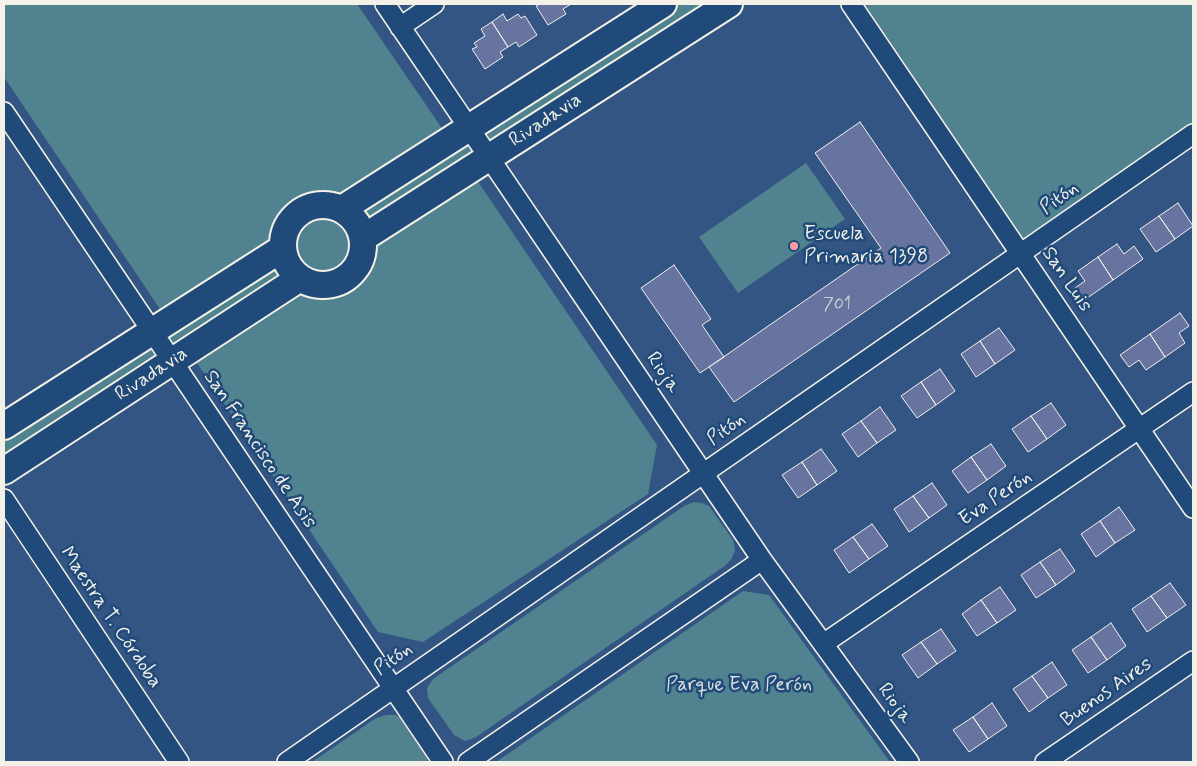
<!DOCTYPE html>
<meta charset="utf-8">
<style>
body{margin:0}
#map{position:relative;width:1197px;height:766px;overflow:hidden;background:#325584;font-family:Mynerve,sans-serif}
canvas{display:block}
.frame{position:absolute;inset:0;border:5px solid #f4f1e8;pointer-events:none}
</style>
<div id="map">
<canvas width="1197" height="766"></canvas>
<div class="frame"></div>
</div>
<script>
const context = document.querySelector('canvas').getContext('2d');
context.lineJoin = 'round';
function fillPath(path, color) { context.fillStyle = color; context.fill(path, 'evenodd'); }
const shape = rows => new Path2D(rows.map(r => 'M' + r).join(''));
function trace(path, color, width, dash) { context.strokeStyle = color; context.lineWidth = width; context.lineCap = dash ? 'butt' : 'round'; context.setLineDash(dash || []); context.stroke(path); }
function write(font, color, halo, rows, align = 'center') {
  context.font = font + ' Mynerve,sans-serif'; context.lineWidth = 5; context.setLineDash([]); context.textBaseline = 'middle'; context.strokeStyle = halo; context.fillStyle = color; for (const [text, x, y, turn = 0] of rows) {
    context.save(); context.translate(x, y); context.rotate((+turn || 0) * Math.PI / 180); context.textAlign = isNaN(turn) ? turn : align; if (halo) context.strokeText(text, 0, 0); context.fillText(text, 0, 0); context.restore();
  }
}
fillPath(shape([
 [4,4,357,4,450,140,663,4,729,4,470,170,657,445,648,494,423,642,378,632,189,351,4,471,4,426,168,321,4,77],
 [851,4,1193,4,1193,134,1020,253],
 [806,163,845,219,738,293,699,237],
 [694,502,702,503,709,506,733,540,735,550,732,558,726,565,476,737,465,741,454,735,428,698,427,688,433,679,684,506],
 [743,591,769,595,890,762,496,762],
 [387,715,396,715,403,719,426,754,428,762,312,762,376,718]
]), '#50838f');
const building = shape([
 [540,4,571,4,563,9,566,14,548,25,536,6,540,4],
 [503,14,507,21,518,14,521,18,525,16,537,35,519,47,516,42,508,47,492,22,503,14],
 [492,22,508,47,500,52,503,57,485,69,472,49,477,47,474,43,485,36,481,29,492,22],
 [860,122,950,253,734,402,709,367,881,248,815,153,860,122],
 [1178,203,1193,226,1175,239,1159,216,1178,203],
 [1159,216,1175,239,1156,252,1140,229,1159,216],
 [1117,244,1124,254,1134,246,1143,259,1113,280,1098,257,1117,244],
 [1098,257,1113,280,1083,301,1075,288,1085,281,1078,271,1098,257],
 [674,265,711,319,702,325,724,357,700,373,641,288,674,265],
 [1180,313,1189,326,1179,333,1185,343,1165,357,1150,334,1180,313],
 [999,328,1015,350,995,364,980,341,999,328],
 [1150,334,1165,357,1146,370,1139,360,1129,367,1120,355,1150,334],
 [980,341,995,364,976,377,961,354,980,341],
 [940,369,955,391,936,405,921,382,940,369],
 [921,382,936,405,917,418,901,396,921,382],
 [1051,403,1066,425,1047,439,1031,416,1051,403],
 [880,407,896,430,877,443,861,421,880,407],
 [1031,416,1047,439,1028,452,1012,429,1031,416],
 [861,421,877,443,858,457,842,434,861,421],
 [991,444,1006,466,987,480,971,457,991,444],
 [821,449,837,471,817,485,802,462,821,449],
 [971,457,987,480,968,493,952,471,971,457],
 [802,462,817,485,798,498,782,475,802,462],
 [932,483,947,505,929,518,913,496,932,483],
 [913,496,929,518,909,532,894,509,913,496],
 [1119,507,1135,530,1115,543,1100,521,1119,507],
 [1100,521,1115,543,1096,557,1081,534,1100,521],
 [872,524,888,546,869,559,853,537,872,524],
 [853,537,869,559,849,573,834,550,853,537],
 [1060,549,1075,571,1056,585,1040,562,1060,549],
 [1040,562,1056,585,1036,598,1021,575,1040,562],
 [1170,583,1186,605,1167,618,1151,596,1170,583],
 [1000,587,1016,610,997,623,981,600,1000,587],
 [1151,596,1167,618,1147,632,1132,609,1151,596],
 [981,600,997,623,977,636,962,614,981,600],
 [1111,623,1126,646,1107,660,1091,637,1111,623],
 [941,629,956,651,937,664,921,642,941,629],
 [1091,637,1107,660,1088,673,1072,650,1091,637],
 [921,642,937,664,918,678,902,655,921,642],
 [1052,662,1067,685,1048,698,1032,676,1052,662],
 [1032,676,1048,698,1029,712,1013,689,1032,676],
 [992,703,1007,726,988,739,973,717,992,703],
 [973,717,988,739,969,752,953,730,973,717]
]);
fillPath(building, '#66749f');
trace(building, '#f4f1e8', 1);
const street = shape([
 [385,4,762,560,909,762],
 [851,4,1193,508],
 [400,27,434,4],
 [4,112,443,762],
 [4,499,179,762],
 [823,644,1193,392],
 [287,762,1193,134],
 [468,762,762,560],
 [1045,762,1193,661]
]);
const secondary = shape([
 '283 245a40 40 0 1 1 80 0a40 40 0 1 1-80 0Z',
 [342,209,663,4],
 [363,238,729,4],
 [4,426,283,248],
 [4,471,300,278]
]);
trace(street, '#f4f1e8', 22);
trace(secondary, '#f4f1e8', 30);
trace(street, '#1f4a7a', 19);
trace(secondary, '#1f4a7a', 26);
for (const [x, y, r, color] of [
 [794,246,5,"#ff9aa2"]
]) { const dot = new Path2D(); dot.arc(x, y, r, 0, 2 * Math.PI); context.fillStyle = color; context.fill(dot); trace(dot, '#1f4a7a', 2); }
write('18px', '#d0d2d6', null, [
 ["701",837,305]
]);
write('20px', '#f4f1e8', '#1f4a7a', [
 ["Rivadavia",546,121,-33],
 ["Pitón",1060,199,-35],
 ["San Luis",1066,280,56],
 ["Rioja",662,373,56],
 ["Rivadavia",152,375,-33],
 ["Pitón",727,430,-35],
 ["San Francisco de Asis",259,450,56],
 ["Eva Perón",996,499,-34],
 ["Maestra T. Córdoba",110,618,56],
 ["Pitón",394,660,-35],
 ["Buenos Aires",1107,693,-35],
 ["Rioja",894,704,54]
]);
write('20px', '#f4f1e8', '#1f4a7a', [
 ["Escuela",804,235],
 ["Primaria 1398",804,258]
], 'left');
write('20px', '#dbe0db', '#1f4a7a', [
 ["Parque Eva Perón",739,686]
]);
</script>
